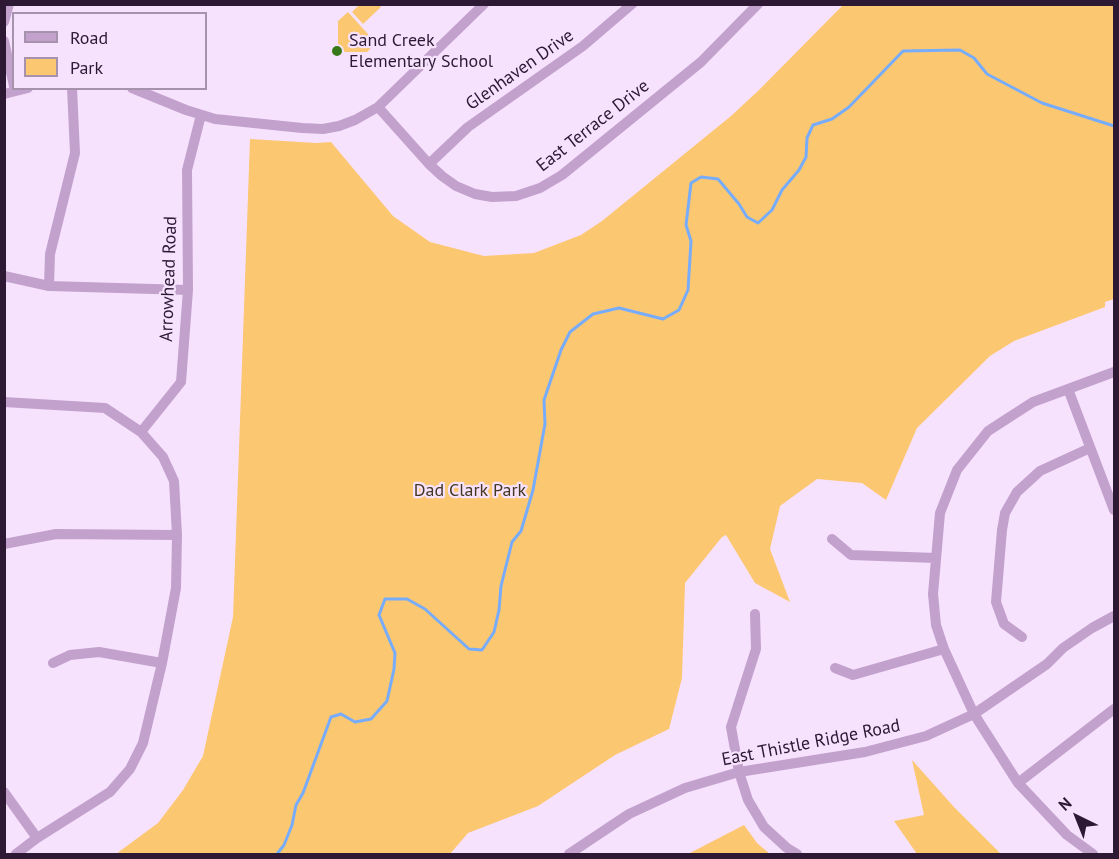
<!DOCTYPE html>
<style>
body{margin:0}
#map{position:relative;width:1119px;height:859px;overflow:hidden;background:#f7e2fe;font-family:"PT Sans",sans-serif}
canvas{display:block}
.frame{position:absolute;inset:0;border:6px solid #2d1933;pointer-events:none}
.legend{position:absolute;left:12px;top:12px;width:195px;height:78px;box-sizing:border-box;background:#f7e2fe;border:2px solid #a692ad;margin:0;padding:8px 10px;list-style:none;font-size:18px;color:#2d1933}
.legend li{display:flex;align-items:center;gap:12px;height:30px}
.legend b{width:30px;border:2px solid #a692ad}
.north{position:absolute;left:1047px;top:787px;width:60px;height:60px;-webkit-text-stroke:4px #f7e2fe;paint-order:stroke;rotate:317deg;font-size:16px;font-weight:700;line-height:24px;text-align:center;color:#2d1933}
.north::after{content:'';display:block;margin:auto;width:21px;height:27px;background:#2d1933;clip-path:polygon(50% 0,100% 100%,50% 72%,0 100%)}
</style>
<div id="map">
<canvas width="1119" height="859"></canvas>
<div class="frame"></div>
<ul class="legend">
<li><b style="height:8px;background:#c3a1cd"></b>Road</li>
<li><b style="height:16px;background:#fcc771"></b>Park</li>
</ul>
<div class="north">N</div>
</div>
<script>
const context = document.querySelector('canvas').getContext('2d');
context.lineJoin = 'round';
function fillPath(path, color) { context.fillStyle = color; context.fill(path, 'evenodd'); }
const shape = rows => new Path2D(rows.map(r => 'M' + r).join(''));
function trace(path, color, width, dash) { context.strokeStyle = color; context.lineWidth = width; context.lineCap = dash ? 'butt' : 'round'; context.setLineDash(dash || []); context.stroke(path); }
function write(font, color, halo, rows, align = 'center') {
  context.font = font + ' "PT Sans",sans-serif'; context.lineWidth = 4.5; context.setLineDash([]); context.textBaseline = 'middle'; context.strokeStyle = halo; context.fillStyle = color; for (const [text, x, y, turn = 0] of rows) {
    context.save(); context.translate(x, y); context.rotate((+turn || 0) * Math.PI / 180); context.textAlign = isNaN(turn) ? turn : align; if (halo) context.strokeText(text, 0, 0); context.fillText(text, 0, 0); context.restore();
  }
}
fillPath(shape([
 [360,4,379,5,381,7,363,24,352,12],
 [843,5,1114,5,1114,299,1105,302,1105,307,1014,341,990,356,917,428,886,500,862,483,817,479,780,506,770,549,790,602,755,583,726,535,722,537,685,583,682,678,669,729,615,755,538,806,468,833,450,854,116,854,158,823,183,790,203,756,233,617,250,139,316,143,331,142,393,216,430,242,484,256,534,253,581,235,602,221,731,116,759,90],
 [348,12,376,43,367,52,345,52,341,50,338,47,338,21],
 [912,760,954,807,1001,854,917,854,894,821,924,815],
 [744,825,757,843,770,854,688,854]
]), '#fcc771');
trace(shape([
 [277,854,284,845,292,825,296,805,303,793,331,717,341,714,355,722,371,719,387,701,394,669,395,653,379,615,385,599,407,599,425,609,469,649,482,650,494,632,499,610,501,586,512,542,521,531,533,490,545,424,544,400,561,350,570,332,593,314,619,308,663,319,679,310,688,290,691,241,686,225,691,183,701,177,718,179,739,204,747,217,758,223,772,210,782,190,799,170,806,157,807,138,813,125,832,119,849,107,903,51,960,50,974,58,987,74,1042,103,1114,126]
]), '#77acfb', 3);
trace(shape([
 [4,22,9,4],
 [4,41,14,86],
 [132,88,186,110,215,119,302,128,323,129,339,126,355,120,378,107,484,4],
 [4,94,28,88],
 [378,107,429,164,442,176,456,186,475,194,492,197,516,196,540,188,562,175,701,62,758,4],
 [429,164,468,127,583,46,632,4],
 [4,276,49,286,188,290],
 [49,286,50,254,75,153,72,88],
 [1068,389,1114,510],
 [4,402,105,408,141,432,163,457,174,481,177,535,176,588,162,663,143,743,130,769,110,792,37,838,16,854],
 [141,432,181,382,188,290,187,170,201,115],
 [832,539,851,555,936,558],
 [4,544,56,534,177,535],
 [755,614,756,649,731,727,739,772,748,800,764,827,787,848,797,854],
 [1022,637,1004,624,996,602,1002,530,1005,513,1017,492,1040,471,1090,448],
 [53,663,70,655,99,652,162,663],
 [835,668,853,675,944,649],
 [1018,783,1114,709],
 [4,792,37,838],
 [569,854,629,814,685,788,739,772,865,752,926,736,974,714,1047,664,1063,648,1092,628,1114,616],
 [1093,854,1067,835,1018,783,974,714,944,649,936,625,933,594,940,513,957,470,988,431,1033,402,1114,372]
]), '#c3a1cd', 10);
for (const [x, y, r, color] of [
 [337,51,6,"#377918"]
]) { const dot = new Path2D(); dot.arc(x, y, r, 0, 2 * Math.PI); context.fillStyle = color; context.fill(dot); trace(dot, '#f7e2fe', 2); }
write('18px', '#2d1933', '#f7e2fe', [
 ["Sand Creek",349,41],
 ["Elementary School",349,62]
], 'left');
write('18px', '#2d1933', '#f7e2fe', [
 ["Glenhaven Drive",520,70,-35],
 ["East Terrace Drive",593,126,-38],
 ["Arrowhead Road",169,279,-88],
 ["East Thistle Ridge Road",811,743,-11]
]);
write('18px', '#443722', '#f7e2fe', [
 ["Dad Clark Park",470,491]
]);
</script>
